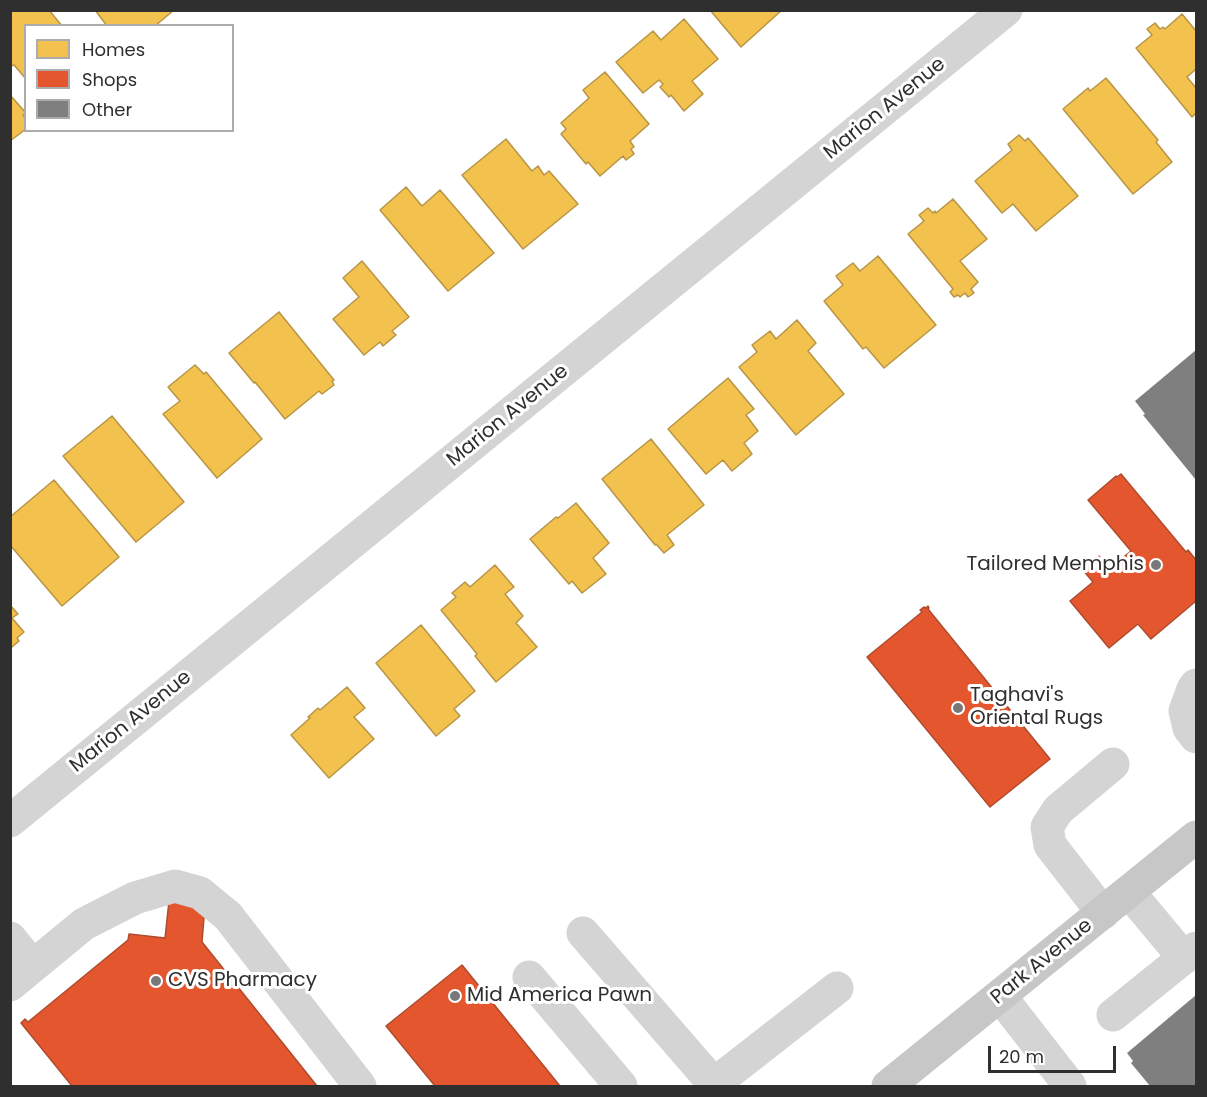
<!DOCTYPE html>
<style>
body{margin:0}
#map{position:relative;width:1207px;height:1097px;overflow:hidden;background:#fff;font-family:Poppins,sans-serif}
canvas{display:block}
.frame{position:absolute;inset:0;border:12px solid #2f2f2f;pointer-events:none}
.legend{position:absolute;left:24px;top:24px;width:210px;height:108px;box-sizing:border-box;background:#fff;border:2px solid #acacac;margin:0;padding:8px 10px;list-style:none;font-size:18px;color:#2f2f2f}
.legend li{display:flex;align-items:center;gap:12px;height:30px}
.legend b{width:30px;border:2px solid #acacac}
.scale{position:absolute;left:988px;top:1046px;width:128px;height:27px;box-sizing:border-box;border:3px solid #2f2f2f;border-top:0;padding-left:8px;font-size:18px;line-height:21px;white-space:nowrap;color:#2f2f2f;-webkit-text-stroke:4px #fff;paint-order:stroke}
</style>
<div id="map">
<canvas width="1207" height="1097"></canvas>
<div class="frame"></div>
<ul class="legend">
<li><b style="height:16px;background:#f2c14e"></b>Homes</li>
<li><b style="height:16px;background:#e4572e"></b>Shops</li>
<li><b style="height:16px;background:#7f7f7f"></b>Other</li>
</ul>
<div class="scale">20 m</div>
</div>
<script>
const context = document.querySelector('canvas').getContext('2d');
context.lineJoin = 'round';
function fillPath(path, color) { context.fillStyle = color; context.fill(path, 'evenodd'); }
const shape = rows => new Path2D(rows.map(r => 'M' + r).join(''));
function trace(path, color, width, dash) { context.strokeStyle = color; context.lineWidth = width; context.lineCap = dash ? 'butt' : 'round'; context.setLineDash(dash || []); context.stroke(path); }
function write(font, color, halo, rows, align = 'center') {
  context.font = font + ' Poppins,sans-serif'; context.lineWidth = 6; context.setLineDash([]); context.textBaseline = 'middle'; context.strokeStyle = halo; context.fillStyle = color; for (const [text, x, y, turn = 0] of rows) {
    context.save(); context.translate(x, y); context.rotate((+turn || 0) * Math.PI / 180); context.textAlign = isNaN(turn) ? turn : align; if (halo) context.strokeText(text, 0, 0); context.fillText(text, 0, 0); context.restore();
  }
}
const homes = shape([
 [14,10,49,10,62,26,26,26,26,79,14,65,11,66,10,65,10,13,14,10],
 [95,10,174,10,155,26,107,26,95,10],
 [710,10,782,10,741,47,710,10],
 [1182,14,1196,31,1196,69,1187,77,1196,88,1196,113,1192,117,1136,48,1152,35,1147,29,1155,23,1160,29,1163,27,1165,29,1182,14],
 [684,19,718,59,692,81,703,94,684,111,671,95,669,97,660,87,663,84,659,80,643,93,616,62,653,31,661,40,684,19],
 [605,72,649,124,630,141,634,147,631,149,634,154,626,160,623,156,600,176,588,162,586,164,561,134,566,129,561,123,589,98,583,90,605,72],
 [1106,78,1158,140,1156,142,1172,162,1133,194,1063,109,1088,88,1090,91,1106,78],
 [10,95,26,113,23,115,26,119,26,129,10,141,10,95],
 [1019,135,1025,141,1028,138,1078,196,1036,231,1013,204,1002,213,975,181,1012,150,1008,144,1019,135],
 [506,139,532,171,538,166,544,175,549,171,578,204,523,249,462,175,506,139],
 [406,187,422,206,440,190,494,253,448,291,380,210,406,187],
 [953,199,987,239,960,261,978,282,971,289,974,293,968,297,965,293,960,297,958,295,954,297,950,292,953,289,908,234,924,221,919,215,928,208,933,213,935,211,936,213,953,199],
 [878,256,936,325,884,368,866,347,863,349,824,301,843,285,836,276,853,263,860,271,878,256],
 [362,261,409,317,392,331,396,335,383,346,380,342,364,355,333,319,359,297,343,278,362,261],
 [279,312,334,380,332,381,334,385,322,394,319,391,285,419,255,382,254,383,229,353,279,312],
 [797,320,816,343,808,351,844,394,796,435,739,367,757,352,752,345,770,331,776,339,797,320],
 [195,365,204,374,206,372,262,439,217,478,163,414,180,401,168,387,195,365],
 [728,378,754,409,746,415,758,431,744,443,752,454,732,471,723,460,706,474,668,429,728,378],
 [112,416,184,502,136,542,63,456,112,416],
 [651,439,704,505,667,535,674,545,664,553,656,544,655,545,602,479,651,439],
 [54,480,119,557,62,606,10,545,10,517,54,480],
 [576,503,609,543,593,558,606,574,582,593,572,581,569,584,530,539,556,517,558,518,576,503],
 [495,565,514,587,505,594,523,616,516,623,537,647,496,682,475,656,477,654,441,610,456,597,452,593,465,582,470,587,495,565],
 [10,605,18,614,12,618,24,632,17,638,19,641,12,647,10,645,10,605],
 [421,625,475,691,454,709,460,716,436,736,376,663,421,625],
 [347,687,365,708,354,717,374,739,329,778,291,735,310,718,308,717,318,708,320,710,347,687]
]);
fillPath(homes, '#f2c14e');
trace(homes, '#b89545', 1.5);
const shops = shape([
 [1121,474,1186,552,1188,550,1196,560,1196,601,1151,639,1138,624,1109,648,1070,601,1093,582,1082,569,1099,556,1109,569,1131,551,1088,500,1116,476,1117,477,1121,474],
 [928,606,929,608,928,609,1050,759,990,807,867,657,922,612,920,610,924,607,926,608,928,606],
 [169,901,205,905,202,942,317,1086,72,1086,21,1023,25,1019,28,1022,128,940,129,934,165,938,169,901],
 [462,965,560,1086,435,1086,386,1026,462,965]
]);
fillPath(shops, '#e4572e');
trace(shops, '#ae4b2e', 1.5);
fillPath(shape([
 [1196,350,1196,480,1143,415,1145,414,1135,401],
 [1196,995,1196,1086,1150,1086,1131,1063,1133,1061,1127,1053]
]), '#7f7f7f');
trace(shape([
 [1196,685,1193,689,1185,711,1189,728,1196,737],
 [10,821,1006,10],
 [1129,892,1184,958],
 [1103,913,1050,845,1047,827,1058,810,1113,764],
 [583,933,714,1084,837,988],
 [10,938,33,966],
 [529,977,621,1086],
 [10,985,84,924,135,898,175,886,200,893,228,916,360,1086],
 [1000,996,1070,1086],
 [1113,1015,1196,948]
]), '#d4d4d4', 33);
trace(shape([
 [888,1086,1196,837]
]), '#c7c7c7', 33);
for (const [x, y, r, color] of [
 [1156,565,6,"#787878"],
 [958,708,6,"#787878"],
 [156,981,6,"#787878"],
 [455,996,6,"#787878"]
]) { const dot = new Path2D(); dot.arc(x, y, r, 0, 2 * Math.PI); context.fillStyle = color; context.fill(dot); trace(dot, '#fff', 2); }
write('20px', '#2f2f2f', '#fff', [
 ["Marion Avenue",885,109,-39],
 ["Marion Avenue",508,416,-39],
 ["Marion Avenue",131,722,-39],
 ["Park Avenue",1042,962,-39]
]);
write('20px', '#2f2f2f', '#fff', [
 ["Tailored Memphis",1144,565,"right"],
 ["Taghavi's",970,696],
 ["Oriental Rugs",970,719],
 ["CVS Pharmacy",168,981],
 ["Mid America Pawn",467,996]
], 'left');
</script>
